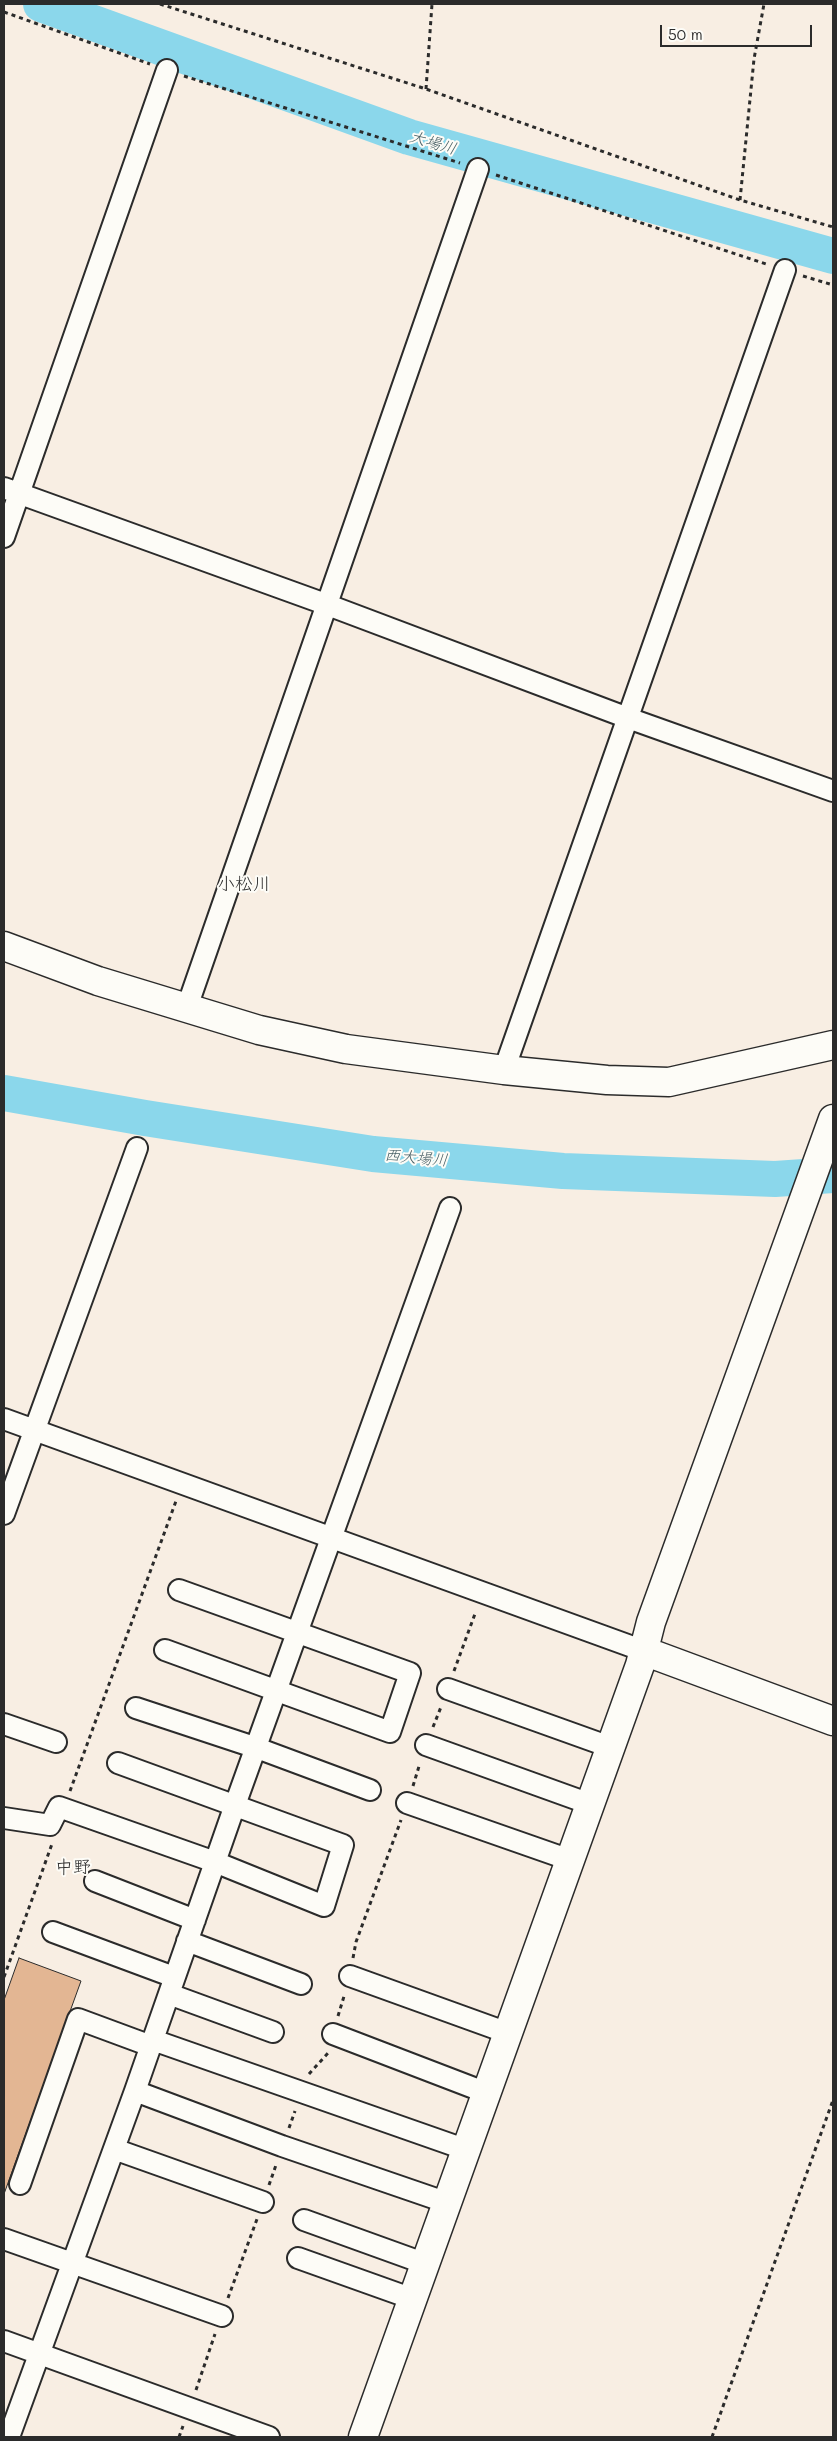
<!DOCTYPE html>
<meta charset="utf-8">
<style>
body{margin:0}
#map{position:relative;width:837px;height:2441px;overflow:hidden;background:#f8eee3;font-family:Mali,sans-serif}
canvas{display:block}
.frame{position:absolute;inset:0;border:5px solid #2b2b2b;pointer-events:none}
.scale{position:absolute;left:660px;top:25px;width:152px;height:22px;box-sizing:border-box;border:2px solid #2b2b2b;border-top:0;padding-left:6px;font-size:15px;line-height:18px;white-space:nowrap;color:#2b2b2b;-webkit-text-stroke:4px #fdfcf7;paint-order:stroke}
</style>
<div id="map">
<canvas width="837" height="2441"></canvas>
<div class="frame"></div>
<div class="scale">50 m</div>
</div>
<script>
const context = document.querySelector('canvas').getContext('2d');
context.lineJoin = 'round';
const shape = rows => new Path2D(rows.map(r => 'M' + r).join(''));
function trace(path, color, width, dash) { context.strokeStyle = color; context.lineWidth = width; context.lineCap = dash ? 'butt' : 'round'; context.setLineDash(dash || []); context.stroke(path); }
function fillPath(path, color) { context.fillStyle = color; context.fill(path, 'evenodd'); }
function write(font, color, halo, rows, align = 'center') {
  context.font = font + ' Mali,"Klee One",sans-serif'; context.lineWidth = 4; context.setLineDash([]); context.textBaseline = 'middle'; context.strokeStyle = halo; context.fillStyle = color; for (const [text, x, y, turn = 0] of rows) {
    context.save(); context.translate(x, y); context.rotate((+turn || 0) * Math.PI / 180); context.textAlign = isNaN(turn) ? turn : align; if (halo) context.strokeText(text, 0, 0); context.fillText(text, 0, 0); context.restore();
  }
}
trace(shape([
 [41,4,409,137,833,256],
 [4,1093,145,1118,373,1154,563,1171,775,1179,833,1175]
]), '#8bd7eb', 36);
const building = shape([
 [19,1958,81,1981,4,2194,4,2000,19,1958]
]);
fillPath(building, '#e3b693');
trace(building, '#2b2b2b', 1);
const street = shape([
 [4,488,328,605,628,718,833,791],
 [4,537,167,70],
 [186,1010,478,169],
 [504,1070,785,270],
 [4,1419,644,1651],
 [4,1514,137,1148],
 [165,1650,390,1732,410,1673,179,1590],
 [448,1689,610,1747],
 [136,1708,257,1748,370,1790],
 [4,1724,56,1742],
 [426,1745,590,1804],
 [407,1803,570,1860],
 [4,1818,50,1825,59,1807,215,1862,324,1906,343,1845,118,1763],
 [95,1881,195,1920],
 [53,1932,174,1977],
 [187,1941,301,1984],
 [350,1976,508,2033],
 [169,1994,273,2032],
 [333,2034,487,2093],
 [153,2040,467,2150],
 [135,2091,282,2146,448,2203],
 [114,2149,263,2202],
 [20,2184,78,2019,151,2046],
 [304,2220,426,2264],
 [4,2239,222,2316],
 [298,2258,413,2299],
 [4,2341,269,2437],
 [9,2437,135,2091,235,1805,450,1208]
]);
const secondary = shape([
 [4,946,98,981,259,1030,346,1049,504,1070,607,1080,669,1082,833,1045],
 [644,1651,833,1721],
 [363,2437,640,1665,651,1622,833,1119]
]);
trace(street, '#2b2b2b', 24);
trace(secondary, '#2b2b2b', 31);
trace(shape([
 [160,4,426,89,740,200,833,227],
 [4,12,150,64],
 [184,76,460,163],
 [426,89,432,4],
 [496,175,766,264],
 [740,200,754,59,764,4],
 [803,276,833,285],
 [454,1671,476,1611],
 [433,1727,441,1707],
 [413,1786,420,1763],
 [70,1791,176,1501],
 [353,1958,356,1942,401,1820],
 [4,1977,52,1844],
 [338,2016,345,1993],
 [309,2074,328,2053],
 [289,2128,295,2111],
 [269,2185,276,2165],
 [228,2298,257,2219],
 [196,2390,215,2334],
 [179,2437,183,2426],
 [712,2437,833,2100]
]), '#2b2b2b', 3, [4, 4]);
trace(street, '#fdfcf7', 20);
trace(secondary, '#fdfcf7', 28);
write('italic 16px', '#485f65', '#fdfcf7', [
 ["大場川",433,143,16],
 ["西大場川",416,1158,5]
]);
write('18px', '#2b2b2b', '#fdfcf7', [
 ["小松川",244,884],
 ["中野",73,1867]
]);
</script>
